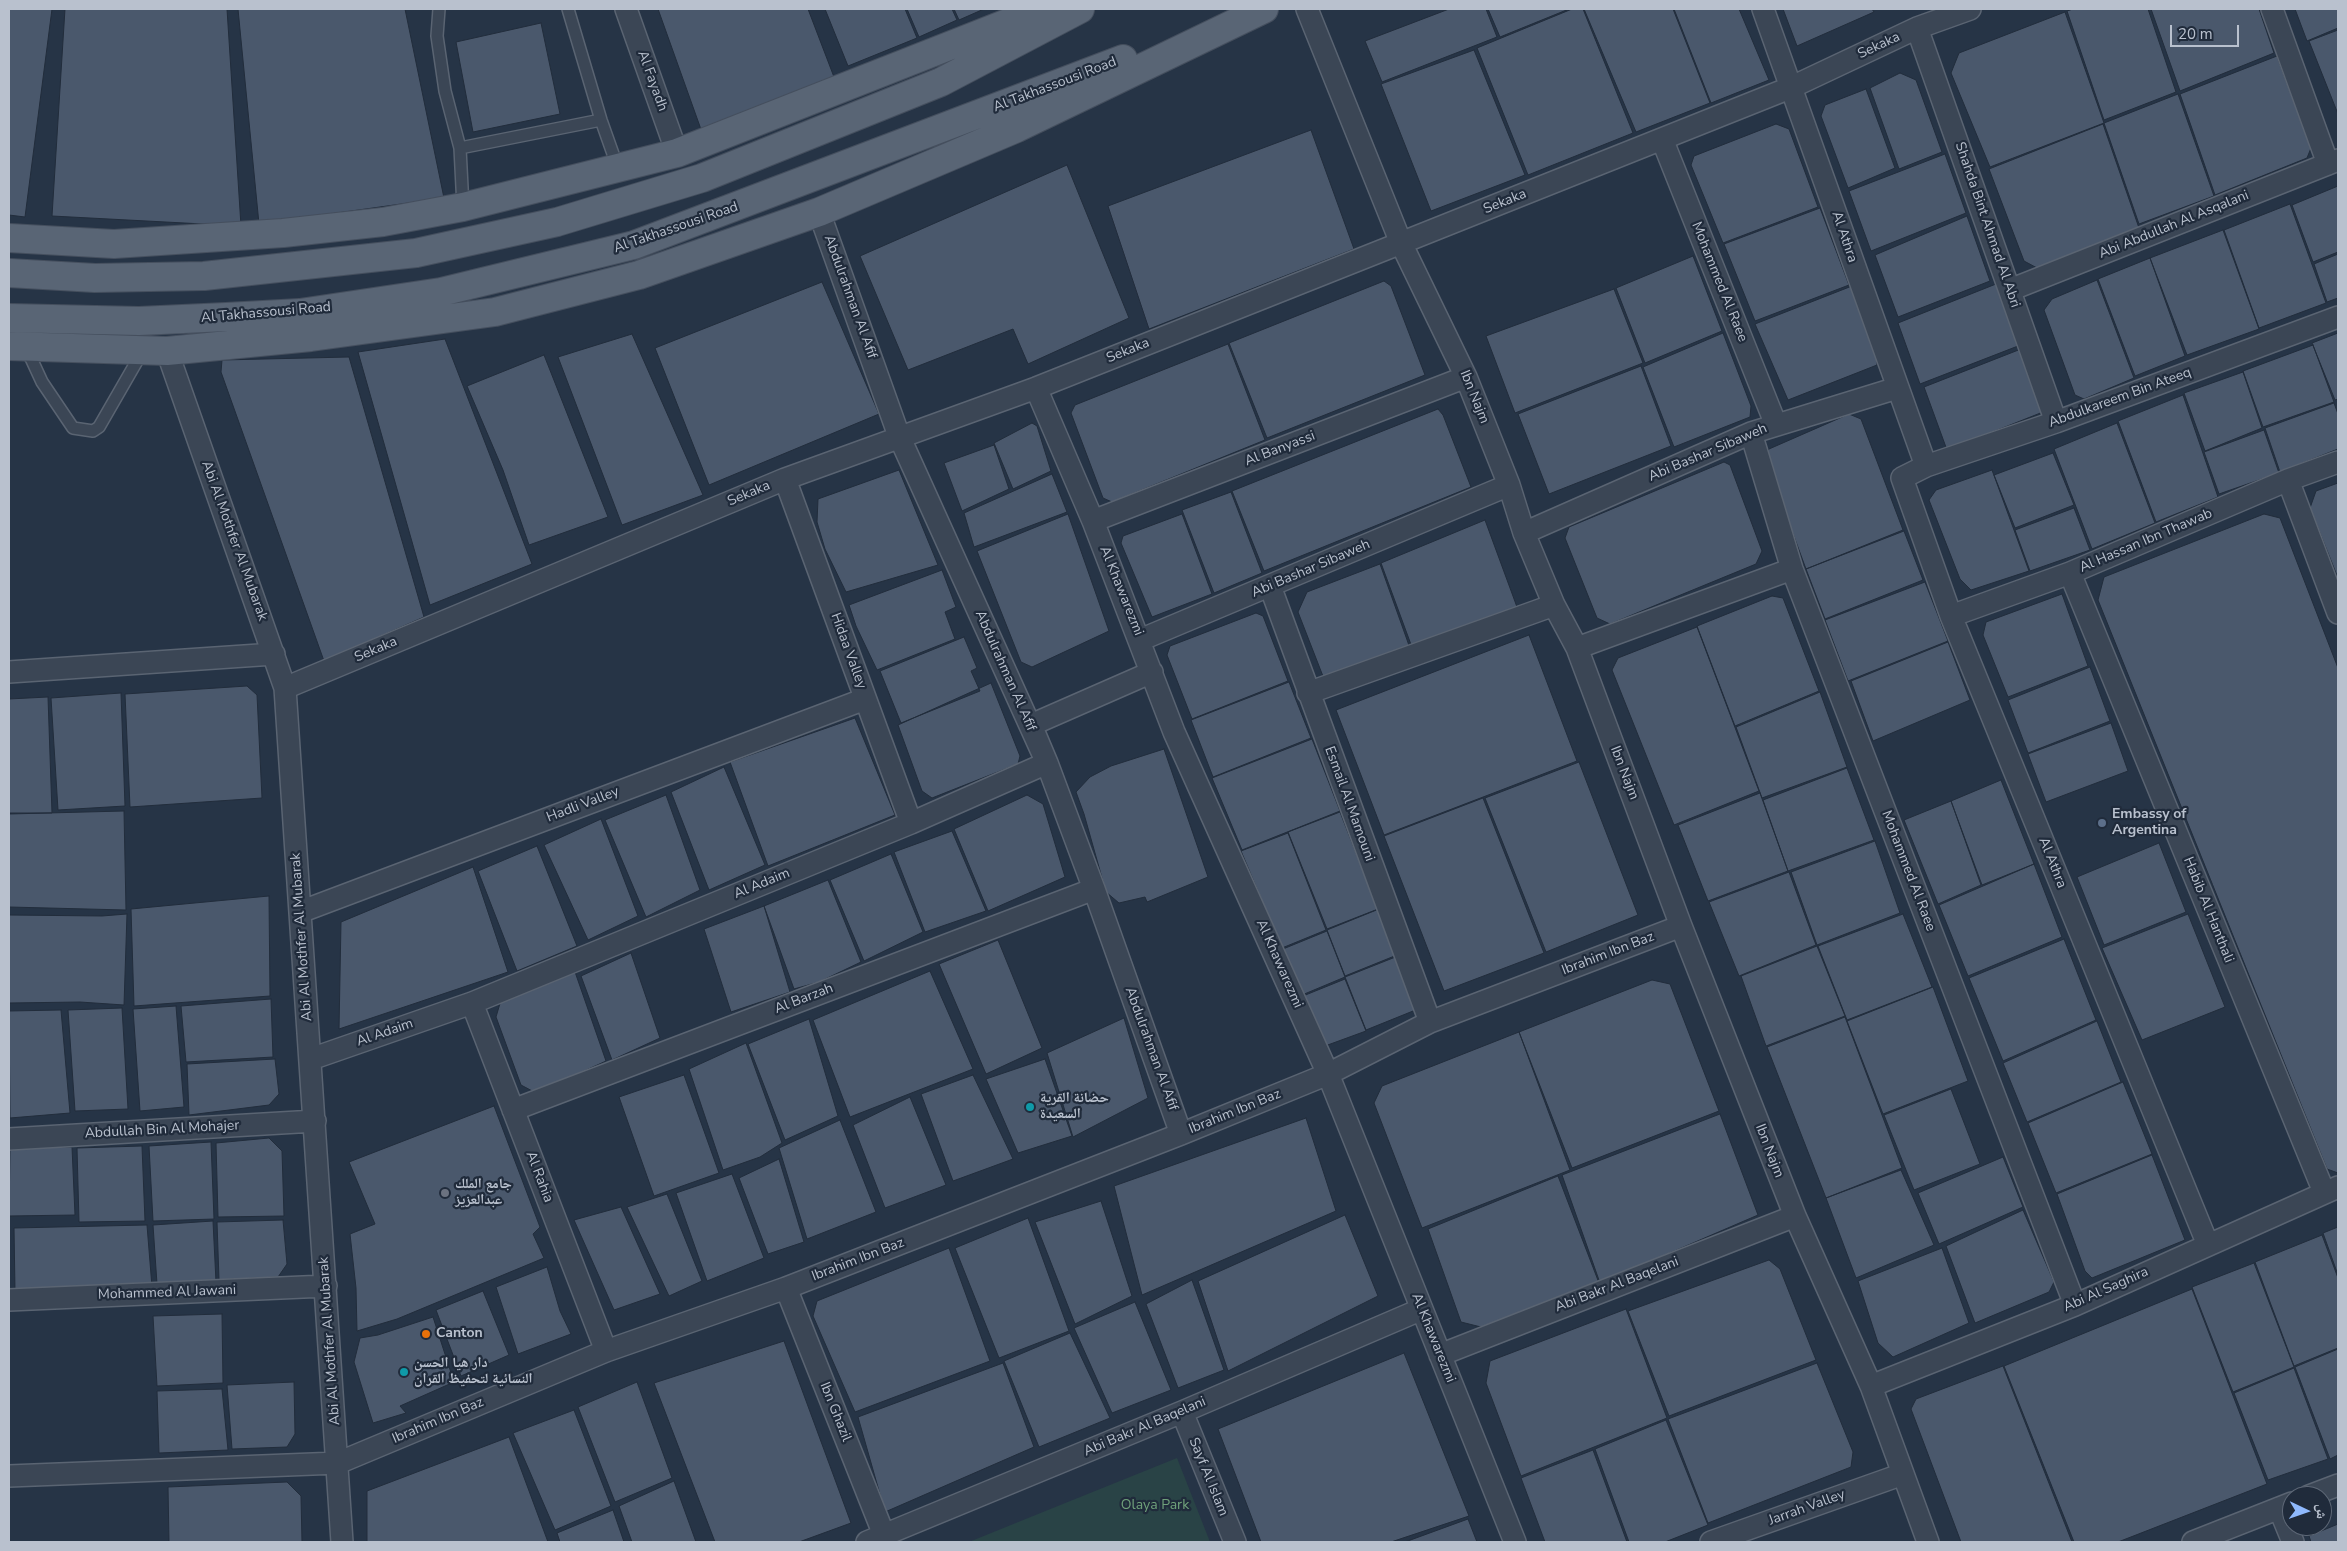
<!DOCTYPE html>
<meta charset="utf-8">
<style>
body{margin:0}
#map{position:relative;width:2347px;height:1551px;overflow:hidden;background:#263446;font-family:"Nunito Sans","Noto Naskh Arabic",sans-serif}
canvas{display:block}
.frame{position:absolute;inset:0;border:10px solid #b9c1ce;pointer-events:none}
.north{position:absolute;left:2282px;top:1486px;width:50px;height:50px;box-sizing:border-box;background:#202b3b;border:1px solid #5d6776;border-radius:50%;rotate:93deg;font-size:14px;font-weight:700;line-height:20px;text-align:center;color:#b9c1ce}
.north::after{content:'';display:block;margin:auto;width:18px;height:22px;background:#8fb9fd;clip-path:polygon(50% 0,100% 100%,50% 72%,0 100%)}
.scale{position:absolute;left:2170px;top:25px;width:69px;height:22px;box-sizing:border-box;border:2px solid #b9c1ce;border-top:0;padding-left:6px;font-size:15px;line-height:18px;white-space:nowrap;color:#b9c1ce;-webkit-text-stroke:4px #202b3b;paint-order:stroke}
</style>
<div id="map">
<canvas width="2347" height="1551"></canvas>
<div class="frame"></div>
<div class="north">ش</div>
<div class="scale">20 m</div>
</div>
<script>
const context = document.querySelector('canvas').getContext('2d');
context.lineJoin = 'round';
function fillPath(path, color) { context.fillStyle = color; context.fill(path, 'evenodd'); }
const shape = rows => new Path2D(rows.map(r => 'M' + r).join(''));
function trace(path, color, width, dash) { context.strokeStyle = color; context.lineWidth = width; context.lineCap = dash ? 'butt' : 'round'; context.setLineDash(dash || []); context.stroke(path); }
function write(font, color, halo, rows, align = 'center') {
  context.font = font + ' "Nunito Sans","Noto Naskh Arabic",sans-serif'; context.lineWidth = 4.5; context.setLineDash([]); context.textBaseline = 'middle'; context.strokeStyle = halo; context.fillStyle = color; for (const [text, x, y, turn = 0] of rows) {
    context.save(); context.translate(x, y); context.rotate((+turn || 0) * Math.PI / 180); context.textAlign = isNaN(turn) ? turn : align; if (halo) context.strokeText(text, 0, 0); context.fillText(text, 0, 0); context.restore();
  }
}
fillPath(shape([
 [1177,1458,1210,1542,969,1542,1043,1512]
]), '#294346');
const building = shape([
 [9,9,52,9,25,217,9,215,9,9],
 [65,9,227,9,241,226,52,216,65,9],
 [238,9,405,9,444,198,259,224,238,9],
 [658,9,808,9,834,77,703,135,658,9],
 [825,9,905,9,917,38,848,66,825,9],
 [907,9,952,9,957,20,919,37,907,9],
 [954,9,984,9,959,20,954,9],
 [1449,9,1486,9,1497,37,1382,82,1365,41,1449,9],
 [1488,9,1569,9,1500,37,1488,9],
 [1572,9,1583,9,1633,133,1528,175,1477,48,1572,9],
 [1584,9,1673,9,1710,103,1636,132,1584,9],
 [1674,9,1739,9,1769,80,1711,103,1674,9],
 [1783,9,1872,9,1874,12,1797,46,1783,9],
 [2073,9,2148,9,2176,92,2104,120,2067,11,2073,9],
 [2151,9,2259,9,2274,53,2180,91,2151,9],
 [2295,9,2338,9,2338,28,2307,41,2295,9],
 [2065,12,2104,123,1990,167,1951,73,1959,53,2065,12],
 [541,23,560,114,473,132,456,42,541,23],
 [2338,30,2338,114,2309,41,2338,30],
 [1474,50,1525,175,1431,211,1381,84,1474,50],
 [2277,56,2311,148,2307,158,2215,195,2180,94,2277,56],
 [1900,73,1916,80,1942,152,1899,169,1870,88,1900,73],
 [1866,89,1895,168,1848,188,1821,116,1825,105,1866,89],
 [2178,94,2214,196,2139,224,2104,123,2178,94],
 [1776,124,1789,129,1818,207,1723,243,1691,165,1694,156,1776,124],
 [2103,124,2139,228,2039,269,2024,261,1989,169,2103,124],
 [1311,130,1354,249,1149,329,1108,206,1311,130],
 [1945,154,1966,213,1871,251,1849,191,1945,154],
 [1067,165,1129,318,1028,364,1013,329,908,370,860,256,1067,165],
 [2338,186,2338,252,2313,262,2292,205,2338,186],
 [2290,204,2326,303,2259,328,2224,230,2290,204],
 [1820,208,1849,285,1755,321,1724,244,1820,208],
 [1967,216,1990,281,1898,317,1875,255,1967,216],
 [2223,230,2259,329,2187,355,2150,258,2223,230],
 [2338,254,2338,298,2327,302,2314,264,2338,254],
 [1693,256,1722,331,1645,363,1616,288,1693,256],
 [2150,258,2185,356,2135,376,2098,279,2150,258],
 [2097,280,2134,378,2084,399,2075,395,2044,310,2052,299,2097,280],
 [1384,281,1391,286,1425,375,1267,438,1229,343,1384,281],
 [822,282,879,414,709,485,655,348,822,282],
 [1996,284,2018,346,1920,384,1898,323,1996,284],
 [1852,286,1877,355,1877,365,1788,400,1755,324,1852,286],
 [1614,289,1643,363,1515,413,1486,336,1614,289],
 [1723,333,1751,406,1750,417,1674,447,1643,367,1723,333],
 [2338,333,2338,399,2335,400,2312,343,2338,333],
 [632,334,703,495,622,525,558,357,632,334],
 [445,339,532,564,430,605,358,352,445,339],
 [1228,344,1265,440,1112,502,1103,498,1071,413,1075,405,1228,344],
 [2313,345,2334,402,2263,427,2243,371,2313,345],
 [2021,349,2043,412,1947,450,1924,387,2021,349],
 [544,355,608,517,529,545,503,470,467,386,544,355],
 [349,357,424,617,324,661,221,372,222,360,349,357],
 [1641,366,1671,446,1549,494,1518,414,1641,366],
 [2243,372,2262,428,2205,451,2184,393,2243,372],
 [2183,395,2218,497,2156,522,2118,421,2183,395],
 [2334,403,2338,414,2338,449,2280,472,2265,428,2334,403],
 [1438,409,1443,415,1471,487,1264,571,1232,491,1438,409],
 [1849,414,1861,419,1903,530,1806,569,1764,455,1769,449,1849,414],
 [1032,423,1037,426,1051,471,1013,489,994,443,1032,423],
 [2117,423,2155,523,2092,549,2054,449,2117,423],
 [2264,430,2279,473,2219,494,2204,452,2264,430],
 [994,445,1009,489,962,511,944,463,994,445],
 [2053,453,2074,505,2015,528,1994,475,2053,453],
 [1724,462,1730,465,1762,551,1756,564,1610,624,1597,618,1565,538,1569,527,1724,462],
 [899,470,938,565,846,592,825,549,817,522,818,499,899,470],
 [1992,470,2029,571,1971,590,1960,579,1929,500,1936,490,1992,470],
 [1052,474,1067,512,974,547,964,513,1052,474],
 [2338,483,2338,578,2310,508,2316,491,2338,483],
 [1231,492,1262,573,1214,593,1182,510,1231,492],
 [2074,508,2090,550,2030,571,2015,530,2074,508],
 [1068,514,1109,631,1032,667,1021,662,977,551,1068,514],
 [1182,514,1212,594,1152,617,1121,543,1123,536,1182,514],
 [2264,514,2280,518,2338,668,2338,1173,2327,1169,2098,600,2104,577,2264,514],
 [1485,520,1517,607,1413,650,1381,563,1485,520],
 [1904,531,1923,580,1825,619,1806,569,1904,531],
 [1380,564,1411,651,1326,684,1298,612,1307,592,1380,564],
 [942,570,956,607,945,612,955,639,877,670,856,626,849,605,942,570],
 [1925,582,1948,641,1848,681,1825,620,1925,582],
 [2062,594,2088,666,2008,697,1983,635,1986,622,2062,594],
 [1772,596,1783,598,1819,691,1735,726,1697,626,1772,596],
 [1256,613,1263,616,1288,681,1192,719,1167,655,1170,646,1256,613],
 [1697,627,1759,791,1674,825,1612,670,1618,658,1697,627],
 [1529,635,1577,761,1384,835,1336,710,1529,635],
 [964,637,977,668,971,671,980,691,901,723,880,671,964,637],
 [1948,642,1970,700,1873,741,1851,681,1948,642],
 [2090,667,2110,721,2028,753,2008,700,2090,667],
 [1289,682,1311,738,1213,777,1191,720,1289,682],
 [991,683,1020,756,1018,764,932,798,922,791,898,725,991,683],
 [247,686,257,695,262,798,130,807,125,694,247,686],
 [1820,692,1847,767,1762,798,1736,727,1820,692],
 [121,693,125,806,58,810,51,698,121,693],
 [48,697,52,813,9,813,9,699,48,697],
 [855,718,895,815,768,866,730,762,855,718],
 [2111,723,2128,771,2046,802,2028,754,2111,723],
 [1312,739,1340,811,1242,850,1212,778,1312,739],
 [1164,749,1208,877,1147,902,1145,897,1119,903,1106,892,1084,814,1076,792,1090,777,1111,766,1164,749],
 [1579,762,1638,915,1546,952,1485,798,1579,762],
 [724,767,765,865,709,890,671,792,724,767],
 [1847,768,1874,840,1788,871,1763,800,1847,768],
 [2001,780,2034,864,1982,885,1951,801,2001,780],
 [1760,793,1788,871,1708,901,1678,825,1760,793],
 [666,795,700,890,646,917,605,820,666,795],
 [1027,795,1043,804,1065,877,988,911,954,829,1027,795],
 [1483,798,1544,953,1444,991,1384,836,1483,798],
 [1951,801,1981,885,1938,904,1904,820,1951,801],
 [124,811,126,910,9,907,9,814,124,811],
 [1340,812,1378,909,1327,929,1288,832,1340,812],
 [601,819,638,916,588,940,544,845,601,819],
 [952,831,986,911,925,932,894,852,952,831],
 [1288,833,1326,930,1282,948,1241,851,1288,833],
 [1875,841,1900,913,1817,945,1791,872,1875,841],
 [2159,843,2186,912,2104,945,2077,877,2159,843],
 [537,846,577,946,517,971,478,871,537,846],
 [891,854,923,932,864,961,830,880,891,854],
 [2034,864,2062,937,1968,976,1939,905,2034,864],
 [473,867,508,972,339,1029,341,922,473,867],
 [1789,872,1816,945,1739,976,1709,902,1789,872],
 [828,880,861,962,819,982,794,989,764,906,828,880],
 [269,896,270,996,134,1006,131,909,269,896],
 [764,906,790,992,731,1012,704,929,764,906],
 [1379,909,1397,955,1345,976,1327,930,1379,909],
 [127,914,124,1005,80,1002,9,1003,9,915,102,916,127,914],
 [1903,914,1932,987,1847,1020,1818,946,1903,914],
 [2188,914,2225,1007,2142,1040,2102,948,2188,914],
 [1327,931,1345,977,1302,995,1283,949,1327,931],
 [2064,939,2096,1020,2003,1061,1969,978,2064,939],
 [998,940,1042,1048,986,1074,939,964,998,940],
 [1817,946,1845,1016,1766,1046,1741,976,1817,946],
 [631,953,660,1038,612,1060,581,976,631,953],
 [1398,956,1418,1009,1366,1030,1345,977,1398,956],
 [574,969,606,1061,536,1093,521,1085,496,1017,501,1000,574,969],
 [930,971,973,1069,850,1117,813,1020,930,971],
 [1345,979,1366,1031,1325,1046,1303,996,1345,979],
 [1652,980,1670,984,1719,1111,1572,1168,1519,1032,1652,980],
 [1933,987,1968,1081,1883,1114,1847,1021,1933,987],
 [271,999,273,1057,186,1062,181,1006,271,999],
 [176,1006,184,1107,140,1111,133,1009,176,1006],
 [122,1008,128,1109,75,1111,68,1010,122,1008],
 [61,1010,70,1113,10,1118,9,1011,61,1010],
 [1845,1017,1902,1168,1826,1198,1767,1047,1845,1017],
 [1124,1018,1148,1098,1073,1137,1047,1053,1124,1018],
 [809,1019,838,1116,785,1140,748,1044,809,1019],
 [2097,1021,2121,1082,2027,1122,2003,1063,2097,1021],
 [1519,1032,1570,1170,1422,1228,1374,1103,1382,1086,1519,1032],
 [746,1043,782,1143,760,1157,723,1170,689,1069,746,1043],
 [275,1059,279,1094,269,1105,189,1115,187,1064,275,1059],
 [1045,1059,1072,1136,1018,1153,986,1079,1045,1059],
 [684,1075,719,1173,654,1196,619,1097,684,1075],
 [973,1075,1013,1159,953,1181,921,1094,973,1075],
 [2123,1082,2152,1154,2056,1193,2028,1123,2123,1082],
 [1951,1089,1980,1164,1914,1190,1884,1115,1951,1089],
 [910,1097,946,1185,885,1208,853,1125,910,1097],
 [494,1106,540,1227,533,1234,544,1258,397,1319,357,1331,356,1288,350,1234,375,1224,349,1162,494,1106],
 [1720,1114,1758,1215,1600,1283,1562,1175,1720,1114],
 [1306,1118,1336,1211,1142,1295,1114,1186,1306,1118],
 [840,1120,876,1212,807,1239,779,1148,840,1120],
 [269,1138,282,1151,284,1216,218,1217,216,1143,269,1138],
 [211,1142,214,1219,153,1221,149,1146,211,1142],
 [10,1146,72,1147,75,1215,9,1216,10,1146],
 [142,1146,145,1221,79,1222,77,1148,142,1146],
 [2152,1155,2185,1240,2092,1278,2085,1271,2057,1194,2152,1155],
 [2003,1157,2023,1207,1939,1244,1918,1193,2003,1157],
 [779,1159,804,1242,768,1254,739,1178,779,1159],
 [1901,1170,1934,1245,1856,1278,1826,1198,1901,1170],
 [732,1174,764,1258,707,1281,676,1193,732,1174],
 [1558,1176,1599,1283,1481,1327,1461,1322,1428,1229,1558,1176],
 [667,1194,702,1281,669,1296,627,1207,667,1194],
 [1101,1201,1132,1296,1075,1324,1035,1222,1101,1201],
 [621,1207,660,1294,614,1310,574,1220,621,1207],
 [2023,1210,2054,1282,2049,1292,1975,1323,1946,1246,2023,1210],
 [1345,1215,1378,1296,1228,1371,1198,1281,1345,1215],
 [1028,1218,1069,1331,999,1358,955,1248,1028,1218],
 [283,1220,287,1264,278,1277,219,1280,217,1222,283,1220],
 [213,1221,216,1282,157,1284,153,1225,213,1221],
 [147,1225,152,1287,15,1291,14,1228,147,1225],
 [2338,1227,2338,1275,2323,1233,2338,1227],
 [2322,1235,2338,1278,2338,1348,2294,1366,2255,1262,2322,1235],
 [949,1248,990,1361,855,1412,813,1316,817,1301,949,1248],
 [1942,1248,1969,1323,1893,1357,1878,1343,1858,1281,1942,1248],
 [1769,1260,1780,1269,1816,1360,1669,1416,1628,1311,1769,1260],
 [2254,1263,2294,1367,2233,1392,2192,1287,2254,1263],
 [547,1267,560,1311,571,1334,518,1354,496,1287,547,1267],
 [1192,1280,1224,1370,1178,1388,1146,1304,1192,1280],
 [2192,1289,2267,1484,2118,1542,2074,1542,2004,1366,2192,1289],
 [483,1291,509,1355,461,1376,436,1310,483,1291],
 [1135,1302,1171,1390,1112,1413,1074,1328,1135,1302],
 [1626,1309,1667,1418,1521,1476,1486,1383,1490,1361,1626,1309],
 [222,1314,223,1383,157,1386,153,1316,222,1314],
 [433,1317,454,1382,400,1406,406,1413,373,1423,354,1362,360,1338,378,1335,433,1317],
 [1070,1333,1110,1418,1039,1447,1004,1361,1070,1333],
 [784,1341,851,1523,799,1542,715,1542,654,1383,784,1341],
 [2338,1349,2338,1455,2330,1459,2295,1367,2338,1349],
 [1404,1353,1469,1516,1391,1542,1261,1542,1218,1429,1404,1353],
 [1003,1363,1034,1447,885,1512,858,1417,1003,1363],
 [1817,1363,1853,1452,1851,1467,1708,1523,1668,1419,1817,1363],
 [2003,1366,2072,1542,1961,1542,1911,1409,1916,1399,2003,1366],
 [2294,1368,2328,1459,2268,1480,2234,1393,2294,1368],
 [294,1382,295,1434,287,1447,232,1449,227,1385,294,1382],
 [637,1382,672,1478,615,1502,578,1407,637,1382],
 [222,1389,228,1450,159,1453,157,1391,222,1389],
 [574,1410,611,1506,555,1530,513,1433,574,1410],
 [1666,1420,1708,1525,1665,1542,1629,1542,1595,1449,1666,1420],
 [509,1437,548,1542,367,1542,367,1491,509,1437],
 [1593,1450,1627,1542,1545,1542,1521,1478,1593,1450],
 [674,1481,696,1542,632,1542,619,1506,674,1481],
 [287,1482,301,1496,302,1542,169,1542,168,1487,287,1482],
 [613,1510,624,1542,560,1542,557,1533,613,1510],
 [1468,1519,1477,1542,1405,1542,1468,1519],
 [2338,1524,2338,1542,2311,1542,2309,1536,2338,1524]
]);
fillPath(building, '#4a586c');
trace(building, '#222d3c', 1);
const lane = shape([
 [439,9,437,36,445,91,460,148,463,207],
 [568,9,601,120,618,168],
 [460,148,601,120],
 [20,352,30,356,42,382,73,428,93,431,99,427,137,361,145,352]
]);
const street = shape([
 [626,9,677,153],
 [1307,9,1401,243,1466,377,1509,485,1524,533,1554,605,1577,648,1681,926,1795,1216,1871,1386,1928,1542],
 [1763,9,1926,466],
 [2272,9,2328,164],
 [1917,28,2056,422],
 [1662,139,1776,425],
 [819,212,899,436,1047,763,1094,889,1181,1134],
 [2010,290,2338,160],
 [167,351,285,688,342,1542],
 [1036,388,1093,521,1174,732,1328,1074,1515,1542],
 [1751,433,1792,569,2075,1305],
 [785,479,911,823],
 [2288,480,2338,613],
 [1093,521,1466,377],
 [1524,533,1751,433,1897,388],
 [2070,573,2324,1192],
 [1270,586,1430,1022],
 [1951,616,2070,573,2288,480,2338,462],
 [1140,640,1509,485],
 [1577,648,1792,569],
 [9,672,274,654],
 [285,688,785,479,1036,388,1401,243,1792,87,1917,28,1970,9],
 [1308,693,1554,605],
 [300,912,865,699],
 [472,1003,606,1351],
 [311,1059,472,1003,911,823,1047,763,1031,725,1152,672],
 [513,1110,1094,889],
 [9,1139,315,1121],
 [2208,1245,1951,616,1902,478,1926,466,2056,422,2338,317],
 [786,1288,884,1535],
 [9,1300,326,1286],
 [1440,1355,1795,1216],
 [1871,1386,2075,1305,2338,1187],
 [1182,1412,1235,1542],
 [9,1476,338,1463,606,1351,786,1288,1181,1134,1328,1074,1430,1022,1681,926],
 [2309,1496,2338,1485],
 [2279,1508,2293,1542],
 [867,1542,1182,1412,1422,1309],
 [1711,1542,1903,1474],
 [2193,1542,2292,1503]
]);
const primary = shape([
 [9,238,114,244,283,233,383,222,463,207,677,153,1043,9],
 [9,273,95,278,204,276,416,253,557,222,702,178,941,82,1080,9],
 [9,318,139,321,226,317,300,313,441,292,634,245,1123,59],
 [9,346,167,351,311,337,495,312,639,275,819,212,1017,128,1264,9]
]);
trace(lane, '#5a6472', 14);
trace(street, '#5a6472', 24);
trace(primary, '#454f5e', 30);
trace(lane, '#3b4655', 11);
trace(street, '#3b4655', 21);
trace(primary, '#596575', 28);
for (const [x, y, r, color] of [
 [2102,823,5,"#5c6f8a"],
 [1030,1107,5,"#0f9aa8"],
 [445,1193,5,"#6b7280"],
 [426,1334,5,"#e8710a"],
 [404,1372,5,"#0f9aa8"]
]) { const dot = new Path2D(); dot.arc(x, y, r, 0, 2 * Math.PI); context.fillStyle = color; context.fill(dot); trace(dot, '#202b3b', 2); }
write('14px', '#b9c1ce', '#202b3b', [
 ["Sekaka",1879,46,-25],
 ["Al Fayadh",652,81,70],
 ["Al Takhassousi Road",1055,85,-21],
 ["Sekaka",1505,202,-22],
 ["Shahda Bint Ahmad Al Abri",1987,225,71],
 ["Abi Abdullah Al Asqalani",2174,225,-22],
 ["Al Takhassousi Road",676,228,-19],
 ["Al Athra",1844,237,71],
 ["Mohammed Al Raee",1719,282,68],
 ["Abdulrahman Al Afif",850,297,70],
 ["Al Takhassousi Road",266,313,-5],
 ["Sekaka",1128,351,-22],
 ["Ibn Najm",1474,397,68],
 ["Abdulkareem Bin Ateeq",2120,398,-20],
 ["Al Banyassi",1280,449,-21],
 ["Abi Bashar Sibaweh",1708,453,-23],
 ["Sekaka",749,494,-23],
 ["Abi Al Mothfer Al Mubarak",234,541,70],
 ["Al Hassan Ibn Thawab",2146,541,-23],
 ["Abi Bashar Sibaweh",1311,569,-23],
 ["Al Khawarezmi",1121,591,68],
 ["Sekaka",376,650,-23],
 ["Hidaa Valley",848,651,70],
 ["Abdulrahman Al Afif",1005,671,66],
 ["Ibn Najm",1624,773,69],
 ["Esmail Al Mamouni",1349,804,70],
 ["Hadli Valley",583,805,-21],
 ["Al Athra",2052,863,68],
 ["Mohammed Al Raee",1908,871,69],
 ["Al Adaim",762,884,-22],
 ["Habib Al Hanthali",2208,910,68],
 ["Abi Al Mothfer Al Mubarak",302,937,-94],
 ["Ibrahim Ibn Baz",1608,954,-21],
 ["Al Khawarezmi",1279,964,66],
 ["Al Barzah",804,999,-21],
 ["Al Adaim",385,1033,-19],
 ["Abdulrahman Al Afif",1151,1049,70],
 ["Ibrahim Ibn Baz",1235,1112,-22],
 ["Abdullah Bin Al Mohajer",162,1130,-3],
 ["Ibn Najm",1769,1151,69],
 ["Al Rahia",539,1177,69],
 ["Ibrahim Ibn Baz",858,1260,-21],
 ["Abi Bakr Al Baqelani",1617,1285,-21],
 ["Abi Al Saghira",2106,1290,-24],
 ["Mohammed Al Jawani",167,1293,-2],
 ["Al Khawarezmi",1433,1338,68],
 ["Abi Al Mothfer Al Mubarak",330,1341,-94],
 ["Ibn Ghazil",835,1412,68],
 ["Ibrahim Ibn Baz",438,1421,-23],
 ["Abi Bakr Al Baqelani",1145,1427,-23],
 ["Sayf Al Islam",1208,1477,68],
 ["Jarrah Valley",1807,1508,-20]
]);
write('bold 14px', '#b9c1ce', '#202b3b', [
 ["Embassy of",2112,815],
 ["Argentina",2112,831],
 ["حضانة القرية",1040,1099],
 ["السعيدة",1040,1115],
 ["جامع الملك",455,1185],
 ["عبدالعزيز",455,1201],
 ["Canton",436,1334],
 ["دار هيا الحسن",414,1364],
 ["النسائية لتحفيظ القران",414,1380]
], 'left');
write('14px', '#6fa07a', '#202b3b', [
 ["Olaya Park",1155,1506]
]);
</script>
